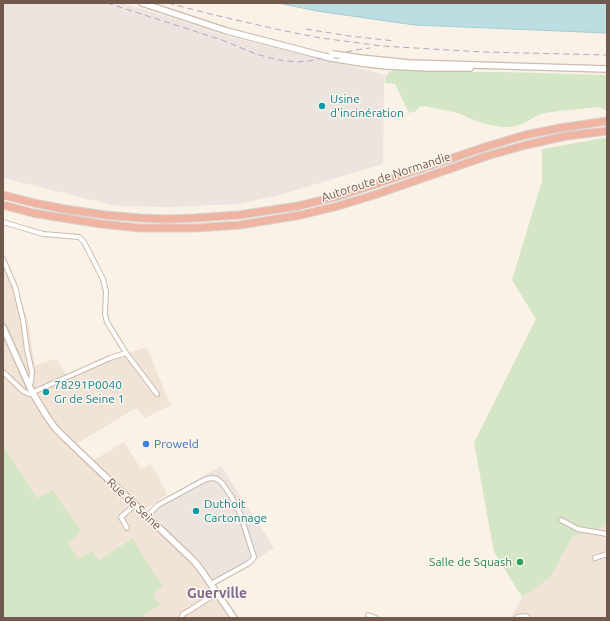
<!DOCTYPE html>
<meta charset="utf-8">
<style>
body{margin:0}
#map{position:relative;width:610px;height:621px;overflow:hidden;background:#faf2e6;font-family:Ubuntu,sans-serif}
canvas{display:block}
.frame{position:absolute;inset:0;border:4px solid #71594d;pointer-events:none}
</style>
<div id="map">
<canvas width="610" height="621"></canvas>
<div class="frame"></div>
</div>
<script>
const context = document.querySelector('canvas').getContext('2d');
context.lineJoin = 'round';
function fillPath(path, color) { context.fillStyle = color; context.fill(path, 'evenodd'); }
const shape = rows => new Path2D(rows.map(r => 'M' + r).join(''));
function trace(path, color, width, dash) { context.strokeStyle = color; context.lineWidth = width; context.lineCap = dash ? 'butt' : 'round'; context.setLineDash(dash || []); context.stroke(path); }
function write(font, color, halo, rows, align = 'center') {
  context.font = font + ' Ubuntu,sans-serif'; context.lineWidth = 3; context.setLineDash([]); context.textBaseline = 'middle'; context.strokeStyle = halo; context.fillStyle = color; for (const [text, x, y, turn = 0] of rows) {
    context.save(); context.translate(x, y); context.rotate((+turn || 0) * Math.PI / 180); context.textAlign = isNaN(turn) ? turn : align; if (halo) context.strokeText(text, 0, 0); context.fillText(text, 0, 0); context.restore();
  }
}
fillPath(shape([
 [3,257,17,289,27,317,35,365,56,359,68,377,109,359,147,347,165,392,171,405,145,418,136,408,76,444,94,460,124,442,141,469,150,464,157,474,167,494,145,510,141,516,181,553,199,573,229,618,140,618,160,605,153,594,131,538,99,560,79,559,68,543,81,531,53,490,37,498,3,445],
 [607,526,607,618,511,618,522,597,550,578,572,537]
]), '#f1e3d5');
fillPath(shape([
 [3,3,123,3,178,20,226,36,386,75,384,84,383,164,276,196,238,204,168,207,116,206,3,178],
 [221,466,274,548,217,585,198,559,147,512,157,503]
]), '#ebe4df');
fillPath(shape([
 [396,70,457,72,504,72,607,75,607,111,599,107,558,111,540,114,522,124,511,127,502,127,489,125,471,119,458,113,424,106,419,107,416,111,409,113,395,84,385,83,386,77,389,72],
 [604,138,607,138,607,526,572,537,550,578,522,597,494,552,474,443,536,319,512,280,542,181,542,149],
 [3,445,37,498,53,490,81,531,68,543,79,559,92,551,99,560,132,538,163,587,153,594,160,605,140,618,3,618]
]), '#d4e6c5');
const water = shape([
 [278,3,607,3,607,33,415,25,317,11,278,3]
]);
fillPath(water, '#bcdee2');
trace(water, '#a3cdd3', 1);
const street = shape([
 [3,222,43,234,79,237,84,242,103,279,106,292,105,314,107,322,126,353,157,394],
 [3,259,15,287,23,320,27,350,32,372,31,382,29,385],
 [3,372,23,391,29,394,110,358,126,353],
 [147,516,158,505,206,479,212,478,217,479,222,483,231,496,240,513,254,557,253,559,249,563,211,584],
 [561,520,578,529,607,534],
 [127,528,122,519,121,517,135,505],
 [595,558,607,554],
 [368,615,376,618],
 [181,618,183,614,187,612,217,593],
 [517,618,518,617,526,616,528,618]
]);
const secondary = shape([
 [142,3,227,31,323,56],
 [340,55,360,58,409,63,607,69],
 [331,58,361,63,387,66,430,68,470,68],
 [3,327,32,392,46,415,55,428,66,439,195,562,204,574,234,618]
]);
const highway = shape([
 [3,195,34,203,65,209,105,215,140,218,165,219,195,218,239,215,298,206,335,197,373,185,485,147,525,135,560,128,607,121],
 [3,205,33,213,63,218,101,224,140,228,194,228,240,225,301,215,338,206,374,195,490,155,526,145,566,136,607,131]
]);
trace(street, '#cbb9ad', 6);
trace(secondary, '#cfbbad', 8);
trace(highway, '#d7d1cd', 9);
trace(street, '#fff', 4);
trace(secondary, '#fff', 5.5);
trace(highway, '#efb4a2', 7);
trace(shape([
 [107,3,222,40,256,54,278,60,296,62,309,61,355,50,370,48],
 [168,3,210,14,280,30,321,38,382,46,482,52,607,55],
 [306,29,349,36,395,41]
]), '#b4a5c3', 1, [6, 4]);
const secondaryBridge = shape([
 [332,54,340,55],
 [323,56,331,58]
]);
trace(secondaryBridge, '#cfbbad', 8, []);
trace(secondaryBridge, '#fff', 5.5);
for (const [x, y, r, color] of [
 [322,106,4,"#0f9aa8"],
 [46,392,4,"#0f9aa8"],
 [146,444,4,"#3f7fe0"],
 [196,511,4,"#0f9aa8"],
 [520,562,4,"#2e9e5b"]
]) { const dot = new Path2D(); dot.arc(x, y, r, 0, 2 * Math.PI); context.fillStyle = color; context.fill(dot); trace(dot, '#fdf6ec', 1.5); }
write('12px', '#0d838f', '#fdf6ec', [
 ["Usine",330,99],
 ["d'incinération",330,113],
 ["78291P0040",54,385],
 ["Gr de Seine 1",54,399],
 ["Duthoit",204,504],
 ["Cartonnage",204,518]
], 'left');
write('12px', '#71594d', '#fdf6ec', [
 ["Autoroute de Normandie",386,177,-18],
 ["Rue de Seine",134,504,43]
]);
write('12px', '#366cbe', '#fdf6ec', [
 ["Proweld",154,444]
], 'left');
write('12px', '#27864d', '#fdf6ec', [
 ["Salle de Squash",512,562]
], 'right');
write('bold 14px', '#7e658d', '#fdf6ec', [
 ["Guerville",217,593]
]);
</script>
